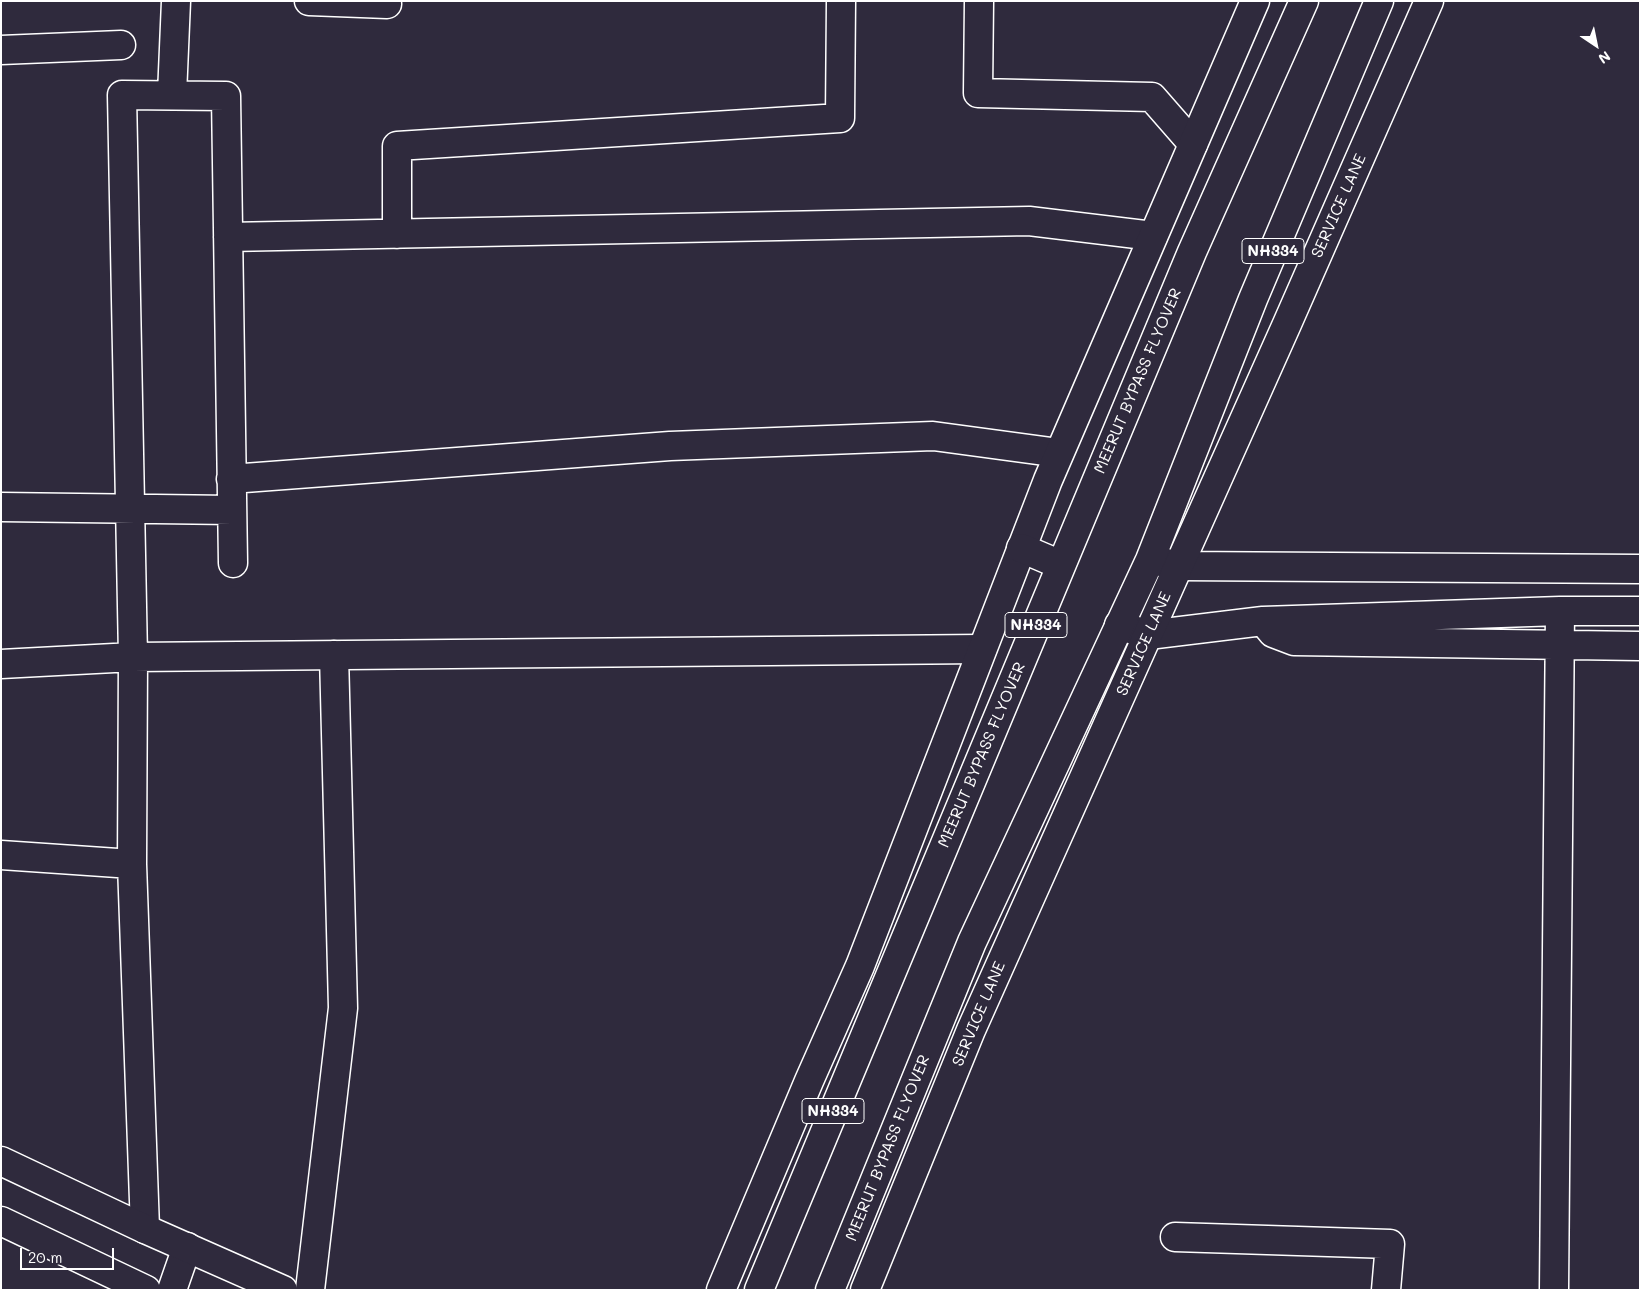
<!DOCTYPE html>
<style>
body{margin:0}
#map{position:relative;width:1641px;height:1291px;overflow:hidden;background:#2f2a3d;font-family:Mali,sans-serif}
canvas{display:block}
.frame{position:absolute;inset:0;border:2px solid #fff;pointer-events:none}
.north{position:absolute;left:1571px;top:20px;width:50px;height:50px;-webkit-text-stroke:4px #2f2a3d;paint-order:stroke;rotate:146deg;font-size:14px;font-weight:700;line-height:20px;text-align:center;color:#fff}
.north::after{content:'';display:block;margin:auto;width:18px;height:22px;background:#fff;clip-path:polygon(50% 0,100% 100%,50% 72%,0 100%)}
.scale{position:absolute;left:20px;top:1248px;width:94px;height:22px;box-sizing:border-box;border:2px solid #fff;border-top:0;padding-left:6px;font-size:15px;line-height:18px;white-space:nowrap;color:#fff;-webkit-text-stroke:4px #2f2a3d;paint-order:stroke}
</style>
<div id="map">
<canvas width="1641" height="1291"></canvas>
<div class="frame"></div>
<div class="north">N</div>
<div class="scale">20 m</div>
</div>
<script>
const context = document.querySelector('canvas').getContext('2d');
context.lineJoin = 'round';
const shape = rows => new Path2D(rows.map(r => 'M' + r).join(''));
function trace(path, color, width, dash) { context.strokeStyle = color; context.lineWidth = width; context.lineCap = dash ? 'butt' : 'round'; context.setLineDash(dash || []); context.stroke(path); }
function write(font, color, halo, rows, align = 'center') {
  context.font = font + ' Mali,sans-serif'; context.lineWidth = 4; context.setLineDash([]); context.textBaseline = 'middle'; context.strokeStyle = halo; context.fillStyle = color; for (const [text, x, y, turn = 0] of rows) {
    context.save(); context.translate(x, y); context.rotate((+turn || 0) * Math.PI / 180); context.textAlign = isNaN(turn) ? turn : align; if (halo) context.strokeText(text, 0, 0); context.fillText(text, 0, 0); context.restore();
  }
}
const street = shape([
 [309,1,387,4],
 [979,1,978,93,1152,97,1193,144],
 [1,50,121,45],
 [172,95,176,1],
 [397,234,397,146,840,118,841,1],
 [228,237,1029,221,1153,236],
 [231,479,670,446,933,436,1059,453],
 [1,507,232,510],
 [1157,561,1179,566,1640,569],
 [1263,621,1273,633,1294,641,1640,646],
 [1119,625,1148,635,1263,621,1560,611,1640,611],
 [1,664,133,657,122,95,226,96,233,563],
 [1,855,132,864],
 [145,1229,132,864,133,657,982,649],
 [1175,1237,1390,1244,1386,1290],
 [172,1290,187,1247],
 [310,1290,343,1008,334,655],
 [1554,1290,1560,611]
]);
const secondary = shape([
 [1,1161,145,1229,283,1290],
 [1,1221,146,1290],
 [721,1290,809,1081,860,966,1048,480,1255,1],
 [865,1290,971,1030,1287,324,1429,1]
]);
const highway = shape([
 [1021,548,1061,565],
 [759,1290,1192,252,1304,1],
 [830,1290,972,942,1150,560,1253,299,1379,1]
]);
trace(street, '#fff', 31);
trace(secondary, '#fff', 31);
trace(highway, '#fff', 31);
trace(street, '#2f2a3d', 28);
trace(secondary, '#2f2a3d', 28);
trace(highway, '#2f2a3d', 28);
for (const [x, y, w] of [
 [1273,251,62],
 [1036,625,62],
 [833,1111,62]
]) { const box = new Path2D(); box.roundRect(x - w / 2, y - 12.5, w, 25, 4); context.fillStyle = '#2f2a3d'; context.fill(box); trace(box, '#fff', 1); }
write('bold 15px', '#fff', null, [
 ["NH334",1273,251],
 ["NH334",1036,625],
 ["NH334",833,1111]
]);
write('16px', '#fff', '#2f2a3d', [
 ["SERVICE LANE",1339,206,-66],
 ["MEERUT BYPASS FLYOVER",1138,381,-67],
 ["SERVICE LANE",1144,644,-66],
 ["MEERUT BYPASS FLYOVER",982,755,-67],
 ["SERVICE LANE",979,1014,-67],
 ["MEERUT BYPASS FLYOVER",888,1148,-68]
]);
</script>
